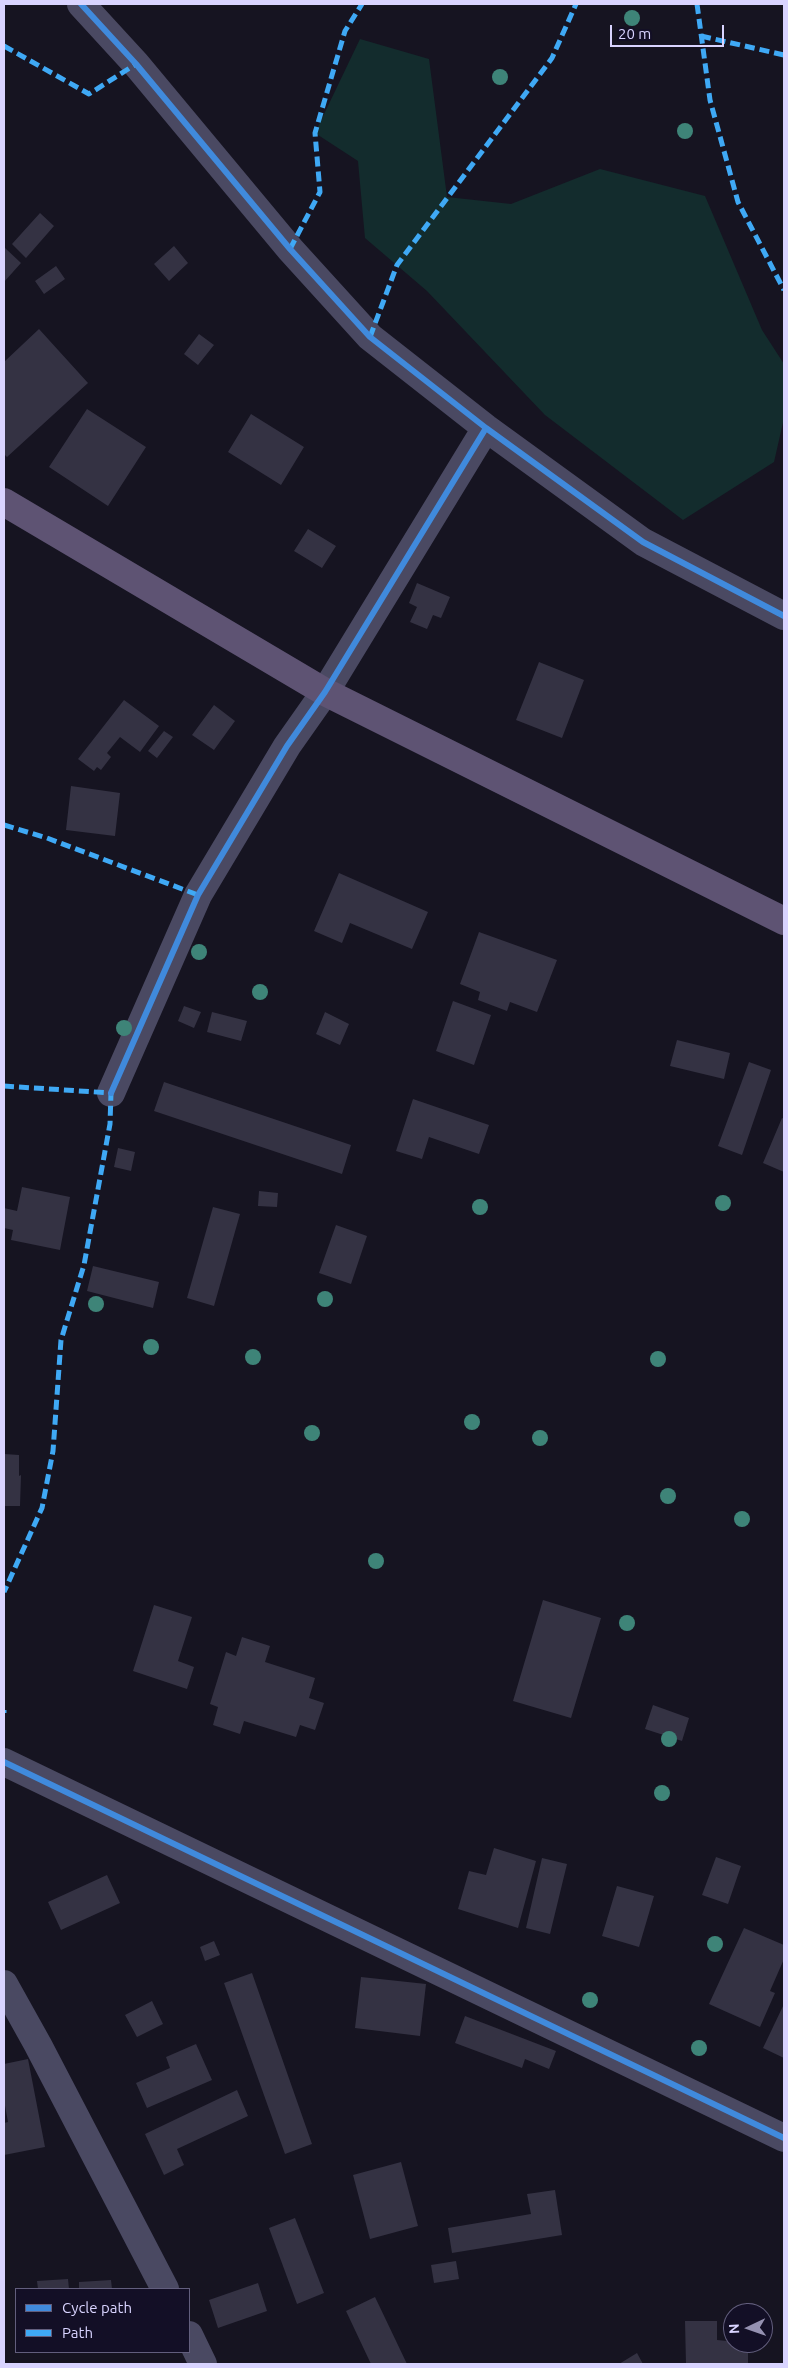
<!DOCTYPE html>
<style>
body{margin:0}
#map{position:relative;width:788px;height:2368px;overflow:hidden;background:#161421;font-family:Ubuntu,sans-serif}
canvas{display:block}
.frame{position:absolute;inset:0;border:5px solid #d9d4ff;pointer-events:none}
.legend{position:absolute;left:15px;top:2288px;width:175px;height:65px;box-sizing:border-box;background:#130f26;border:1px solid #625e7d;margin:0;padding:6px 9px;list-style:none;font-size:15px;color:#d9d4ff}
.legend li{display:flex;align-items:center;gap:10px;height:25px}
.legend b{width:25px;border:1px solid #625e7d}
.north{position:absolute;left:723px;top:2303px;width:50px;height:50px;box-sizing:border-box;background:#130f26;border:1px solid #625e7d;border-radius:50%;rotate:267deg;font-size:14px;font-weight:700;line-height:20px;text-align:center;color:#d9d4ff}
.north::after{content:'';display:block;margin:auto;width:18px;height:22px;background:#9591b1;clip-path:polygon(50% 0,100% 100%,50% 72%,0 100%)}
.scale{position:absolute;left:610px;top:25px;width:114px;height:22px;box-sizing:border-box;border:2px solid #d9d4ff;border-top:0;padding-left:6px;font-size:15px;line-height:18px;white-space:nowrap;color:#d9d4ff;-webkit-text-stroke:4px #130f26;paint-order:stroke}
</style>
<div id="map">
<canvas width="788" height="2368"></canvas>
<div class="frame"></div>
<ul class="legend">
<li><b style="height:6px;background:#408adc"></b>Cycle path</li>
<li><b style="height:6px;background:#3fa9f5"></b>Path</li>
</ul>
<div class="north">N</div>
<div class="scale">20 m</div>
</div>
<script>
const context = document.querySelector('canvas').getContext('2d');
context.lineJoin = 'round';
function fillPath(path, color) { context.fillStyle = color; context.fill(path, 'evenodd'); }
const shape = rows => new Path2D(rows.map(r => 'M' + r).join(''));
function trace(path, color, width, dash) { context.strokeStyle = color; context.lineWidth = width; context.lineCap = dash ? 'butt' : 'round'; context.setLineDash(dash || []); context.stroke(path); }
fillPath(shape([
 [360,39,429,59,447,197,511,204,600,169,705,196,762,330,784,364,784,418,774,462,683,520,545,415,427,291,365,238,358,161,315,133]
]), '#132c2d');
fillPath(shape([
 [40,213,54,226,26,258,12,244],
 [174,246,188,263,169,281,154,264],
 [4,247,21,263,4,282],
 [56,266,65,279,44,294,35,281],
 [39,329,88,383,7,457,4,454,4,362],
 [199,334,214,345,198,365,184,354],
 [87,409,146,447,108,506,49,467],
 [251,414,304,447,281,485,228,452],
 [308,529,336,546,322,568,294,551],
 [417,583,450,597,441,618,433,615,427,629,410,622,417,607,409,603],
 [539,662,584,680,562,738,516,720],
 [124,700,159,726,140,752,120,737,107,753,111,757,101,770,97,767,94,771,78,759],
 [214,705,235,721,214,750,192,735],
 [164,731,173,737,157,758,148,751],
 [71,786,120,793,115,836,66,830],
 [339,873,428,912,412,949,350,923,342,943,314,931],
 [479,932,557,960,537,1012,510,1002,507,1011,478,1000,480,992,460,984],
 [453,1001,491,1015,474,1065,436,1051],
 [184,1006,201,1012,194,1028,178,1021],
 [212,1012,247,1021,241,1041,207,1032],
 [325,1012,349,1024,340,1045,316,1034],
 [677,1040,730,1053,724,1079,670,1066],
 [749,1062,771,1070,742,1155,718,1146],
 [164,1082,351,1145,342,1174,154,1111],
 [413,1099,489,1125,479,1154,429,1137,422,1159,396,1151],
 [782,1118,784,1119,784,1172,763,1163],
 [118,1148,135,1152,131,1171,114,1167],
 [22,1187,70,1197,60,1250,11,1240,13,1230,4,1228,4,1208,17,1211],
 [259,1191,278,1193,277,1207,258,1206],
 [213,1207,240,1214,214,1306,187,1298],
 [336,1225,367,1236,351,1284,319,1273],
 [93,1266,159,1282,153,1308,87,1291],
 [4,1454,19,1455,19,1476,21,1475,20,1506,4,1506],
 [543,1600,601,1618,571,1718,513,1701],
 [154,1605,192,1617,178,1661,194,1667,187,1689,133,1671],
 [242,1637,270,1646,265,1662,315,1678,309,1698,324,1703,315,1730,300,1725,296,1737,244,1721,240,1734,213,1725,218,1707,210,1704,226,1652,236,1656],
 [653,1705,689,1718,682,1741,645,1729],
 [494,1848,536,1861,518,1928,458,1909,469,1871,486,1875],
 [716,1857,741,1866,728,1904,702,1895],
 [542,1858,567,1864,550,1934,526,1928],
 [107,1875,120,1903,61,1930,48,1902],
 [617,1886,654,1896,639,1947,602,1936],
 [744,1928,784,1945,784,1959,770,1991,775,1993,760,2027,709,2004],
 [214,1941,220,1955,205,1961,200,1947],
 [252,1973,312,2144,285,2154,224,1983],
 [361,1977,426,1984,420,2036,355,2028],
 [152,2001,163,2024,137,2037,125,2015],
 [784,2004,784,2058,763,2048],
 [465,2016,556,2051,549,2069,525,2059,522,2068,455,2043],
 [196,2044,212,2080,147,2108,136,2083,170,2068,166,2057],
 [28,2059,45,2147,4,2155,4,2123,8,2122,4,2100,4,2064],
 [237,2090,248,2116,177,2149,184,2165,164,2175,145,2134],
 [401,2162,418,2226,370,2239,353,2175],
 [555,2190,562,2235,452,2253,448,2228,531,2214,527,2194],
 [295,2218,324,2293,297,2304,269,2228],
 [456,2261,459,2279,434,2283,431,2265],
 [68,2279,69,2289,38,2289,37,2281],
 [111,2280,112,2289,79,2289,79,2282],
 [258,2283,267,2311,218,2328,209,2300],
 [375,2297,407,2364,371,2364,346,2311],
 [685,2321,717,2321,717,2340,748,2343,748,2363,686,2364],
 [637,2353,643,2364,619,2364]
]), '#343243');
trace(shape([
 [81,4,136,64,290,249,370,337,486,428,643,542,784,616],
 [111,1093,198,895,287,746,325,692,486,428],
 [4,1762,784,2138],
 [4,1984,38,2045,165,2289],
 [189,2335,203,2364]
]), '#4a4962', 28);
trace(shape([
 [4,502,325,692,784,921]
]), '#5e5373', 28);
trace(shape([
 [697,4,710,100,738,202,784,290],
 [701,36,784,55],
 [4,46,89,94,136,64],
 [290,249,320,192,315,133,345,31,362,4],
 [370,337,397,265,552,58,576,4],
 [4,825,47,838,198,895],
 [4,1086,111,1093,110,1124,84,1265,61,1340,53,1451,42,1508,4,1592],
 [4,1710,4,1713]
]), '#3fa9f5', 5, [10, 5]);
trace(shape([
 [81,4,136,64,290,249,370,337,486,428,643,542,784,616],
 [111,1093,198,895,287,746,325,692,486,428],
 [4,1762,784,2138]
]), '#408adc', 6);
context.fillStyle = '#3e8478';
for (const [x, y] of [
 [632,18],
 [500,77],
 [685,131],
 [199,952],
 [260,992],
 [124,1028],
 [723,1203],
 [480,1207],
 [325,1299],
 [96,1304],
 [151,1347],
 [253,1357],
 [658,1359],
 [472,1422],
 [312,1433],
 [540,1438],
 [668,1496],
 [742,1519],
 [376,1561],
 [627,1623],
 [669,1739],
 [662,1793],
 [715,1944],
 [590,2000],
 [699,2048]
]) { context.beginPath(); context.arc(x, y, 8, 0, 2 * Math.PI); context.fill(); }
</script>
